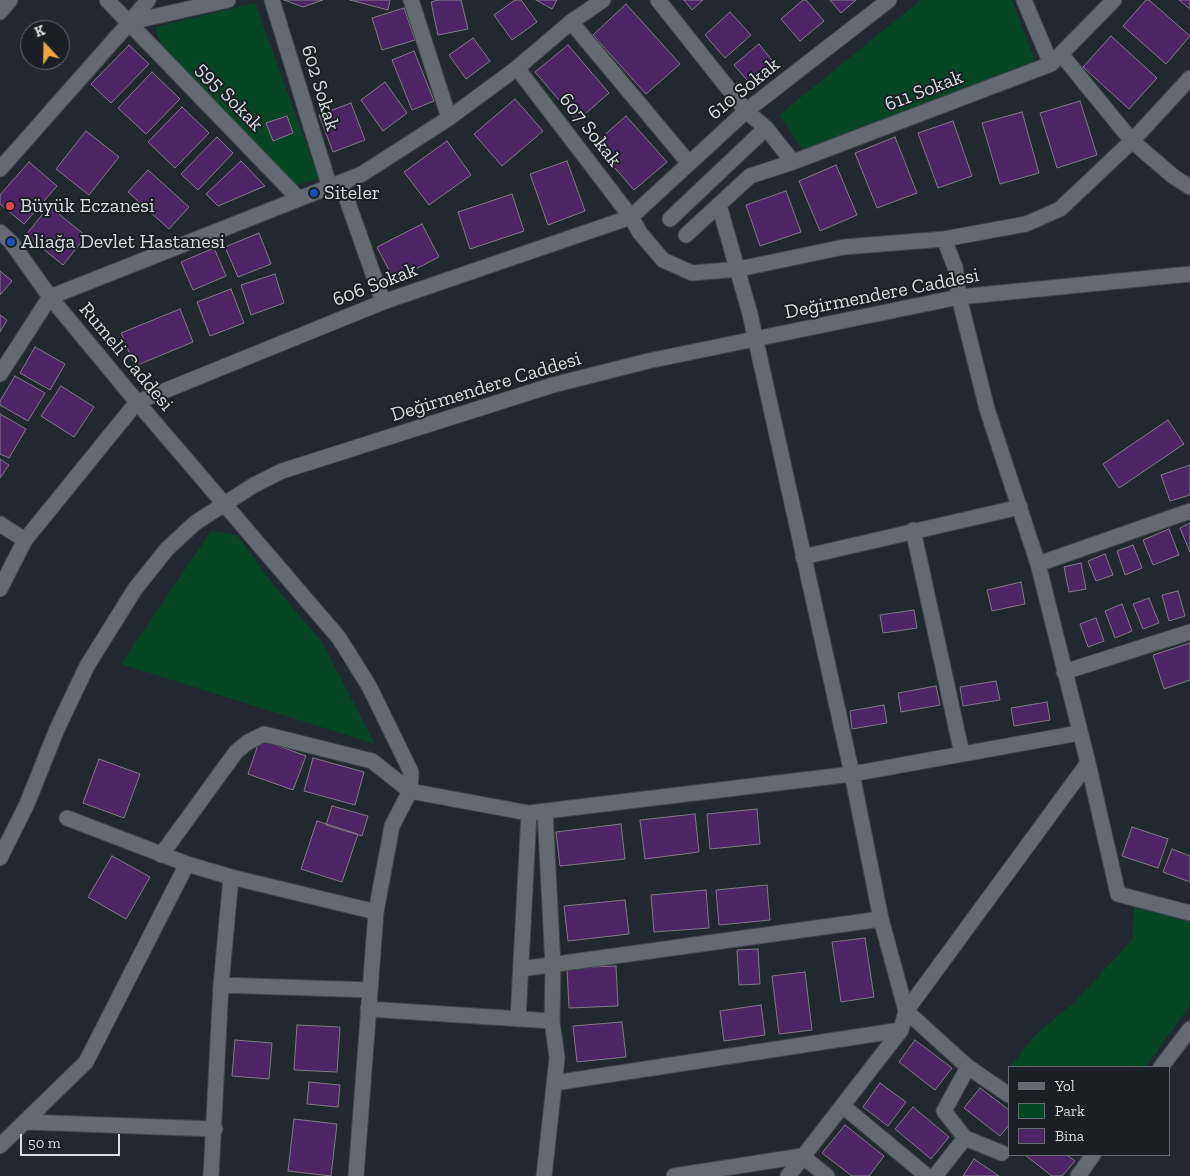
<!DOCTYPE html>
<meta charset="utf-8">
<style>
body{margin:0}
#map{position:relative;width:1190px;height:1176px;overflow:hidden;background:#22282f;font-family:"Zilla Slab",serif}
canvas{display:block}
.legend{position:absolute;left:1008px;top:1066px;width:162px;height:90px;box-sizing:border-box;background:#191f25;border:1px solid #656b70;margin:0;padding:6px 9px;list-style:none;font-size:15px;color:#d8dde1}
.legend li{display:flex;align-items:center;gap:10px;height:25px}
.legend b{width:25px;border:1px solid #656b70}
.north{position:absolute;left:20px;top:20px;width:50px;height:50px;box-sizing:border-box;background:#191f25;border:1px solid #656b70;border-radius:50%;rotate:339deg;font-size:14px;font-weight:700;line-height:20px;text-align:center;color:#d8dde1}
.north::after{content:'';display:block;margin:auto;width:18px;height:22px;background:#f0a63f;clip-path:polygon(50% 0,100% 100%,50% 72%,0 100%)}
.scale{position:absolute;left:20px;top:1134px;width:100px;height:22px;box-sizing:border-box;border:2px solid #d8dde1;border-top:0;padding-left:6px;font-size:15px;line-height:18px;white-space:nowrap;color:#d8dde1;-webkit-text-stroke:4px #191f25;paint-order:stroke}
</style>
<div id="map">
<canvas width="1190" height="1176"></canvas>
<ul class="legend">
<li><b style="height:6px;background:#636a72"></b>Yol</li>
<li><b style="height:14px;background:#064625"></b>Park</li>
<li><b style="height:14px;background:#4d2564"></b>Bina</li>
</ul>
<div class="north">K</div>
<div class="scale">50 m</div>
</div>
<script>
const context = document.querySelector('canvas').getContext('2d');
context.lineJoin = 'round';
function fillPath(path, color) { context.fillStyle = color; context.fill(path, 'evenodd'); }
const shape = rows => new Path2D(rows.map(r => 'M' + r).join(''));
function trace(path, color, width, dash) { context.strokeStyle = color; context.lineWidth = width; context.lineCap = dash ? 'butt' : 'round'; context.setLineDash(dash || []); context.stroke(path); }
function write(font, color, halo, rows, align = 'center') {
  context.font = font + ' "Zilla Slab",serif'; context.lineWidth = 4; context.setLineDash([]); context.textBaseline = 'middle'; context.strokeStyle = halo; context.fillStyle = color; for (const [text, x, y, turn = 0] of rows) {
    context.save(); context.translate(x, y); context.rotate((+turn || 0) * Math.PI / 180); context.textAlign = isNaN(turn) ? turn : align; if (halo) context.strokeText(text, 0, 0); context.fillText(text, 0, 0); context.restore();
  }
}
fillPath(shape([
 [921,0,1012,0,1035,61,804,151,779,115],
 [255,3,319,179,295,185,161,44,156,27],
 [211,531,237,535,276,588,322,642,375,744,121,664],
 [1134,907,1190,922,1190,1005,1146,1067,1011,1067,1036,1034,1075,1002,1132,940]
]), '#064625');
const building = shape([
 [284,0,323,0,303,7,284,0],
 [350,0,390,0,388,10,350,0],
 [438,0,461,0,468,29,438,35,431,2,438,0],
 [515,0,521,0,537,22,512,40,494,15,515,0],
 [536,0,557,0,552,9,536,0],
 [684,0,703,0,692,10,684,0],
 [803,0,806,0,824,21,800,41,781,19,803,0],
 [830,0,856,0,841,13,830,0],
 [1146,0,1149,0,1190,36,1166,64,1123,26,1146,0],
 [1179,0,1190,0,1190,9,1179,0],
 [626,4,680,64,646,94,593,35,626,4],
 [404,8,415,40,382,50,372,18,404,8],
 [730,12,751,35,725,58,705,35,730,12],
 [1111,36,1157,78,1129,109,1083,67,1111,36],
 [473,38,490,61,466,79,449,55,473,38],
 [759,44,778,68,754,88,734,65,759,44],
 [129,45,149,64,111,103,91,84,129,45],
 [568,45,609,93,577,121,535,72,568,45],
 [414,51,434,101,412,110,392,60,414,51],
 [152,72,180,99,146,134,118,108,152,72],
 [385,82,407,113,383,131,361,100,385,82],
 [515,99,543,131,502,166,474,134,515,99],
 [1080,101,1097,155,1057,168,1040,113,1080,101],
 [351,103,365,140,333,152,319,115,351,103],
 [182,107,209,133,175,168,148,142,182,107],
 [1022,112,1039,173,1000,184,982,123,1022,112],
 [287,116,293,133,273,141,266,123,287,116],
 [626,116,667,162,634,190,594,144,626,116],
 [953,121,972,176,938,188,918,133,953,121],
 [86,131,119,157,89,195,56,169,86,131],
 [217,137,233,153,198,190,181,174,217,137],
 [895,137,917,193,877,208,855,153,895,137],
 [447,141,471,175,429,205,404,172,447,141],
 [241,161,265,186,218,206,206,194,241,161],
 [567,161,585,211,548,225,530,174,567,161],
 [29,162,57,186,24,224,0,204,0,195,29,162],
 [836,165,857,215,820,231,799,181,836,165],
 [148,170,189,207,169,229,128,192,148,170],
 [786,191,801,232,760,246,746,205,786,191],
 [512,194,524,231,470,249,458,212,512,194],
 [49,206,86,236,63,265,26,235,49,206],
 [422,224,439,257,394,280,377,247,422,224],
 [259,233,271,264,238,277,225,247,259,233],
 [214,248,226,276,193,290,181,262,214,248],
 [0,271,12,281,0,295,0,271],
 [275,274,284,303,251,315,241,285,275,274],
 [231,289,244,323,210,336,197,302,231,289],
 [180,309,193,342,135,366,121,333,180,309],
 [0,315,7,320,0,332,0,315],
 [35,347,65,364,50,390,20,373,35,347],
 [15,376,45,393,28,421,0,405,0,401,15,376],
 [61,386,94,407,74,437,41,416,61,386],
 [0,414,26,429,9,458,0,454,0,414],
 [1168,420,1184,444,1119,488,1103,464,1168,420],
 [0,459,9,465,0,478,0,459],
 [1190,465,1190,495,1170,501,1161,475,1190,465],
 [1190,523,1190,552,1180,528,1190,523],
 [1169,529,1179,555,1153,565,1143,540,1169,529],
 [1133,545,1142,568,1125,575,1117,551,1133,545],
 [1105,554,1113,575,1096,581,1088,561,1105,554],
 [1081,563,1086,589,1069,592,1064,567,1081,563],
 [1021,582,1025,604,992,611,987,590,1021,582],
 [1178,591,1185,616,1169,621,1162,595,1178,591],
 [1149,598,1159,623,1143,629,1133,604,1149,598],
 [1122,604,1132,631,1115,638,1105,611,1122,604],
 [914,610,917,628,883,633,880,615,914,610],
 [1096,618,1104,641,1088,647,1080,624,1096,618],
 [1190,643,1190,680,1164,689,1153,655,1190,643],
 [996,681,1000,700,963,706,960,687,996,681],
 [936,686,940,705,901,712,898,693,936,686],
 [1047,702,1050,720,1014,726,1011,708,1047,702],
 [884,705,887,723,852,729,850,711,884,705],
 [260,739,306,756,293,790,248,774,260,739],
 [313,758,364,772,355,805,304,791,313,758],
 [99,759,140,774,124,818,83,803,99,759],
 [332,806,368,816,362,836,326,825,332,806],
 [757,809,760,844,710,849,707,814,757,809],
 [695,814,699,852,645,859,640,820,695,814],
 [317,821,358,834,342,882,301,869,317,821],
 [621,824,625,859,560,866,556,832,621,824],
 [1132,827,1168,839,1158,868,1122,856,1132,827],
 [1172,849,1190,856,1190,882,1163,872,1172,849],
 [112,856,150,877,126,919,88,897,112,856],
 [767,885,770,920,719,925,716,890,767,885],
 [706,890,709,928,654,932,651,895,706,890],
 [625,900,629,934,568,941,564,906,625,900],
 [865,938,874,997,841,1002,832,942,865,938],
 [758,949,760,984,739,985,737,950,758,949],
 [616,966,618,1006,569,1008,567,968,616,966],
 [805,972,812,1030,779,1034,772,976,805,972],
 [761,1005,765,1035,724,1041,720,1011,761,1005],
 [622,1022,626,1057,577,1062,573,1026,622,1022],
 [297,1025,340,1027,337,1072,294,1070,297,1025],
 [235,1040,272,1043,269,1079,232,1076,235,1040],
 [915,1040,952,1068,935,1090,899,1062,915,1040],
 [309,1082,340,1085,338,1107,307,1104,309,1082],
 [880,1083,906,1102,888,1126,863,1107,880,1083],
 [980,1088,1009,1110,1009,1125,1000,1136,964,1108,980,1088],
 [913,1107,949,1137,931,1159,895,1129,913,1107],
 [294,1119,337,1124,331,1176,288,1171,294,1119],
 [845,1125,884,1156,869,1176,852,1176,822,1153,845,1125],
 [1025,1155,1067,1155,1075,1161,1062,1176,1052,1176,1025,1155],
 [974,1159,999,1176,963,1176,974,1159]
]);
fillPath(building, '#4d2564');
trace(building, '#807a84', 1);
const minor = shape([
 [107,0,299,199],
 [272,0,330,188],
 [411,0,449,118],
 [658,0,746,111,766,128,793,162,1051,64,1114,0],
 [1024,0,1051,64],
 [0,12,10,0],
 [130,22,148,0],
 [571,22,688,162],
 [1061,54,1132,141,1174,177,1190,187],
 [517,68,631,217,640,233,663,260,692,273,739,269,844,247,944,239,1026,224,1060,209,1132,141,1190,78],
 [0,169,130,22,228,0],
 [341,183,383,302],
 [719,205,750,314,852,774,881,919,906,1011,968,1067,1009,1095],
 [670,219,766,128],
 [0,232,11,242,50,297,137,402,339,638,369,686,411,772,410,791,392,826,376,912,356,1176],
 [686,235,750,176,793,162],
 [944,239,955,267,959,297,987,409,1038,564,1088,763,1118,894,1190,913],
 [0,374,50,297,362,174,449,118,517,68,571,22,603,0],
 [0,524,25,540],
 [913,530,962,754],
 [803,557,1020,507],
 [1038,564,1190,511],
 [0,589,25,540,137,402,383,302,631,217,746,111,889,0],
 [1064,672,1190,632],
 [67,818,187,864,231,877,376,912],
 [161,855,236,752,248,742,264,734,372,761,410,791,529,813,852,774,1079,733],
 [0,858,27,804,57,729,87,666,135,589,167,549,195,523,254,485,282,471,553,385,648,361,959,297,1190,274],
 [521,969,881,919],
 [221,985,370,990],
 [368,1009,552,1021],
 [518,1019,529,813],
 [968,1067,944,1111,965,1138,1002,1153],
 [1161,1067,1190,1029],
 [554,1083,901,1030],
 [844,1107,927,1176],
 [26,1122,215,1129],
 [0,1146,86,1062,187,864],
 [211,1176,221,985,231,877],
 [544,1176,557,1058,552,1021,553,966,545,811],
 [674,1176,802,1156,827,1176],
 [788,1176,901,1030,906,1011,1088,763],
 [935,1176,965,1138],
 [1078,1176,1093,1155]
]);
trace(minor, '#40464c', 17);
trace(minor, '#636a72', 15);
for (const [x, y, r, color] of [
 [314,193,5,"#1a4fb4"],
 [10,206,5,"#e0444e"],
 [11,242,5,"#1a4fb4"]
]) { const dot = new Path2D(); dot.arc(x, y, r, 0, 2 * Math.PI); context.fillStyle = color; context.fill(dot); trace(dot, '#191f25', 2); }
write('20px', '#d8dde1', '#191f25', [
 ["602 Sokak",320,88,73],
 ["610 Sokak",744,89,-39],
 ["611 Sokak",924,91,-21],
 ["595 Sokak",229,97,46],
 ["607 Sokak",590,130,52],
 ["606 Sokak",375,285,-21],
 ["Değirmendere Caddesi",882,294,-11],
 ["Rumeli Caddesi",126,357,50],
 ["Değirmendere Caddesi",486,387,-17]
]);
write('20px', '#d8dde1', '#191f25', [
 ["Siteler",324,193],
 ["Büyük Eczanesi",20,206],
 ["Aliağa Devlet Hastanesi",21,242]
], 'left');
</script>
